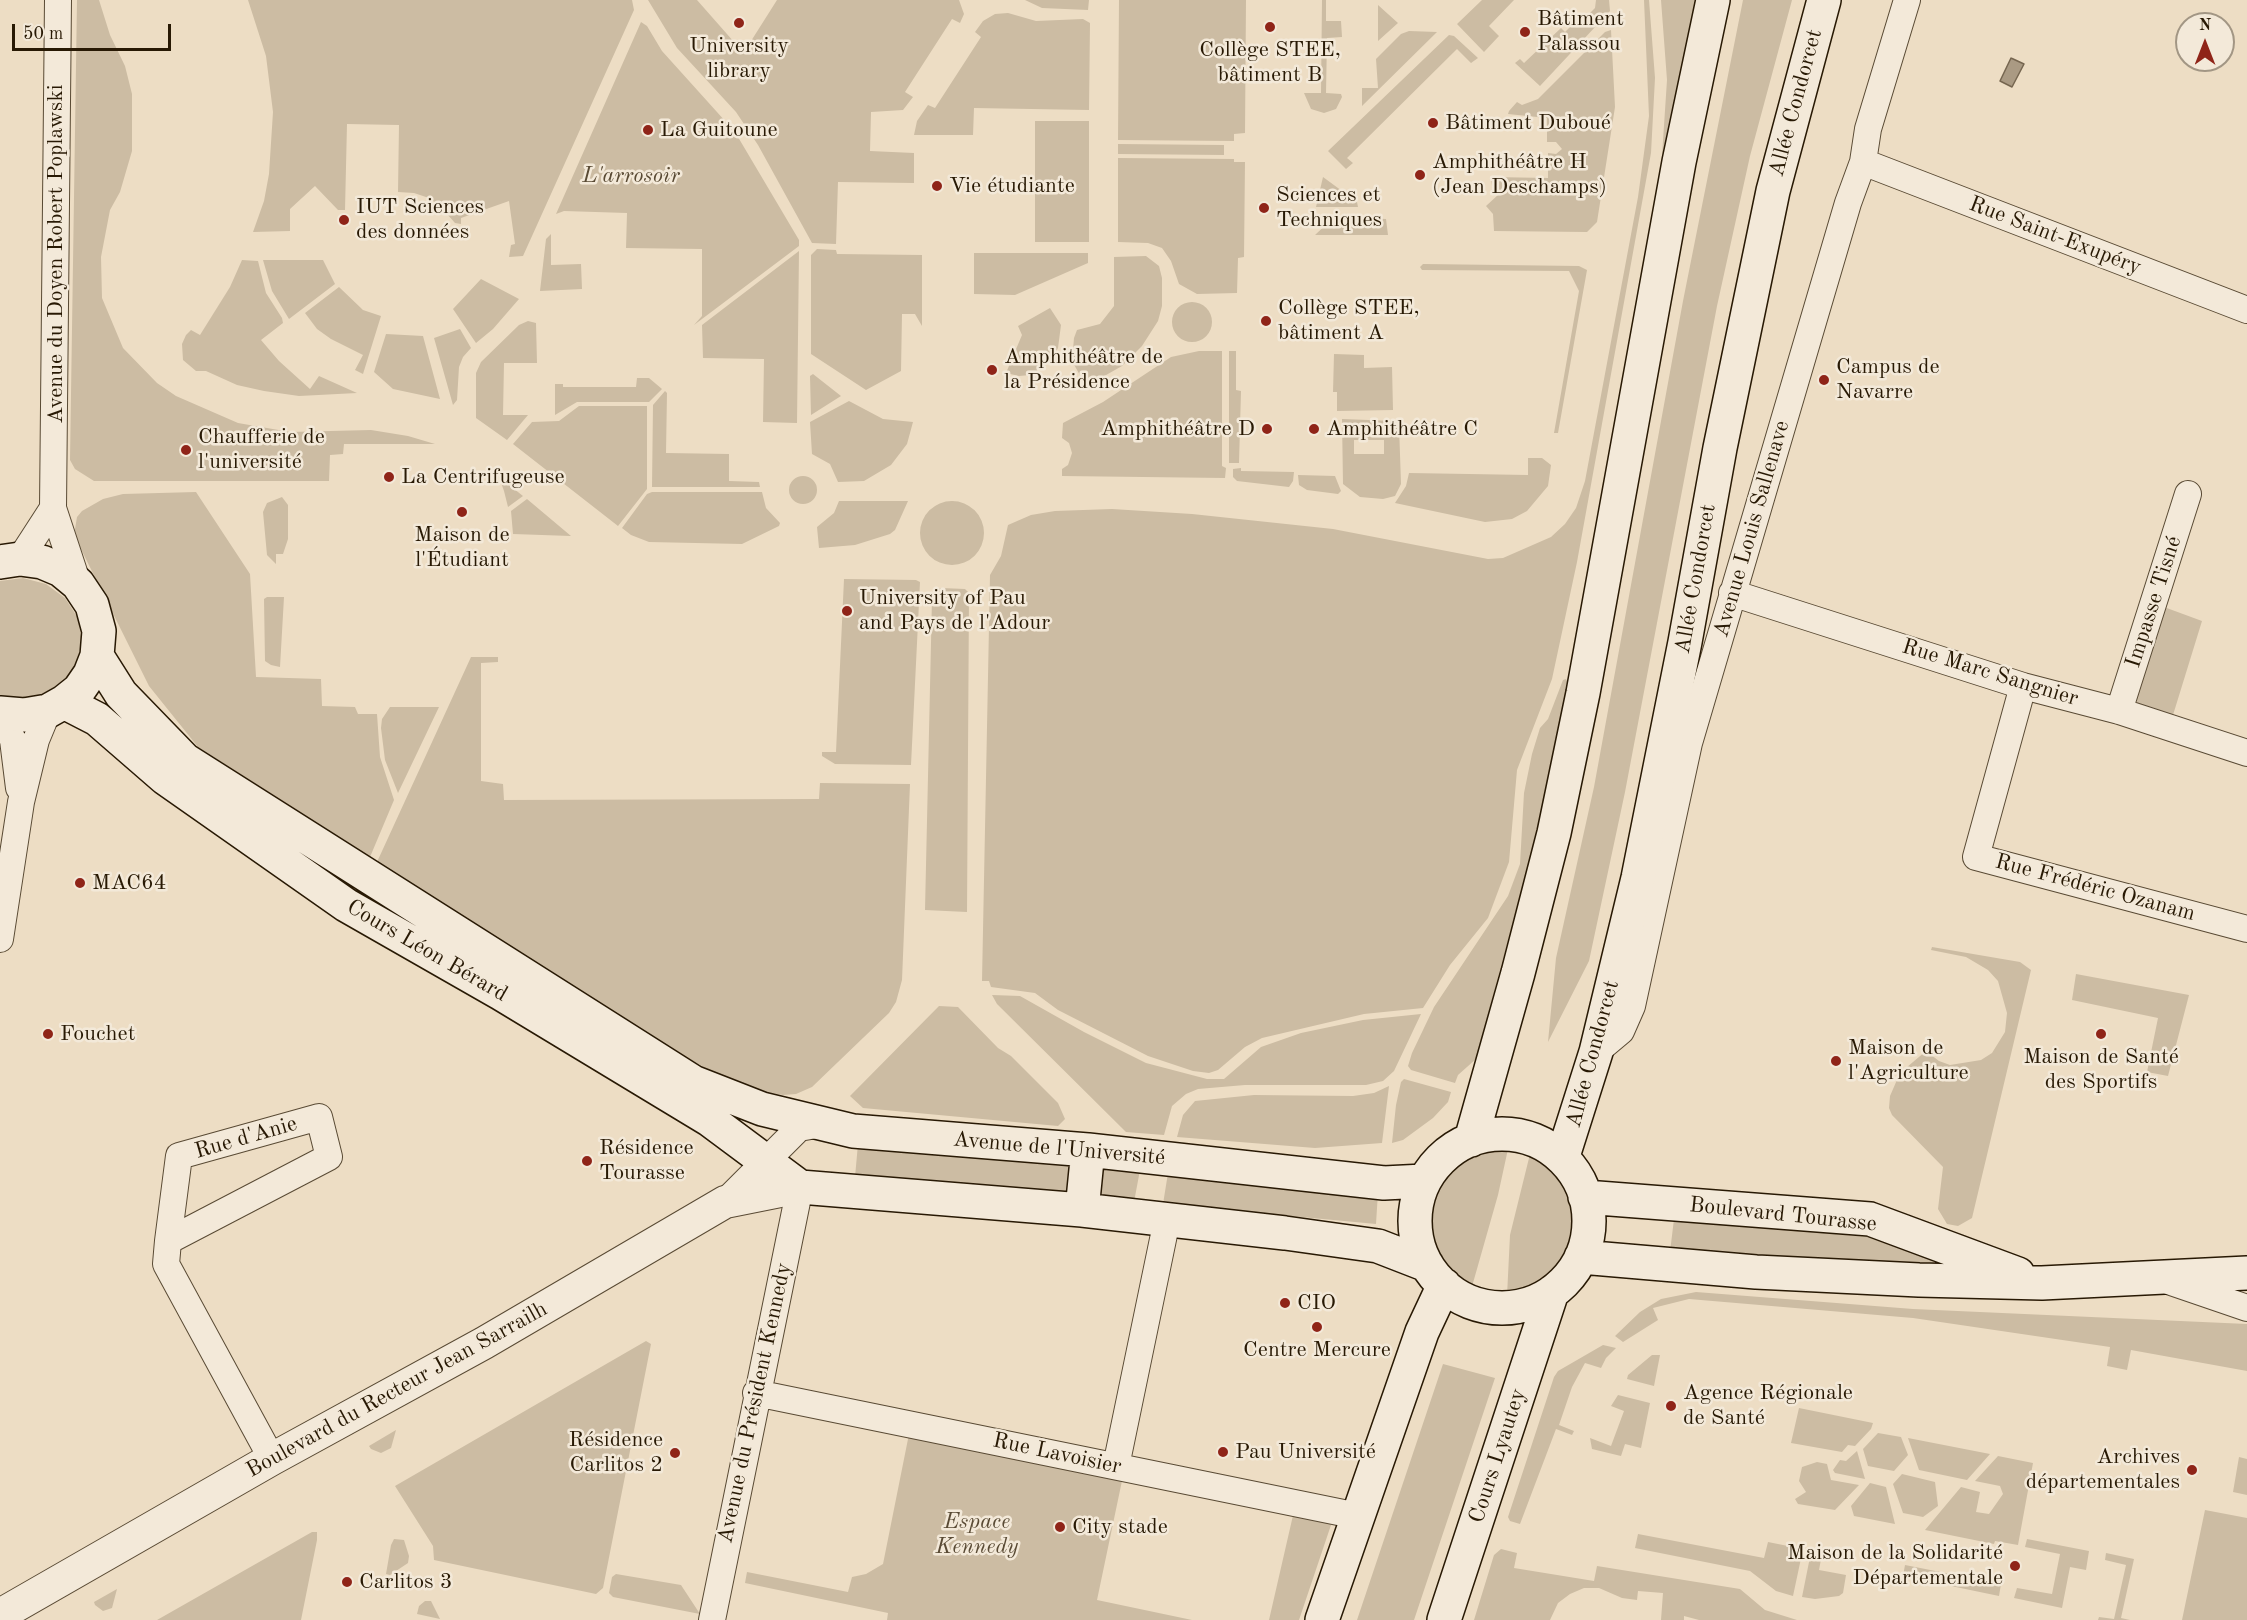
<!DOCTYPE html>
<meta charset="utf-8">
<style>
body{margin:0}
#map{position:relative;width:2247px;height:1620px;overflow:hidden;background:#edddc4;font-family:"Old Standard TT",serif}
canvas{display:block}
.north{position:absolute;left:2175px;top:12px;width:60px;height:60px;box-sizing:border-box;background:#f3e9d9;border:2px solid #a29684;border-radius:50%;rotate:0deg;font-size:16px;font-weight:700;line-height:24px;text-align:center;color:#281904}
.north::after{content:'';display:block;margin:auto;width:21px;height:27px;background:#8f2418;clip-path:polygon(50% 0,100% 100%,50% 72%,0 100%)}
.scale{position:absolute;left:12px;top:24px;width:159px;height:27px;box-sizing:border-box;border:3px solid #281904;border-top:0;padding-left:8px;font-size:18px;line-height:21px;white-space:nowrap;color:#281904;-webkit-text-stroke:4px #f3e9d9;paint-order:stroke}
</style>
<div id="map">
<canvas width="2247" height="1620"></canvas>
<div class="north">N</div>
<div class="scale">50 m</div>
</div>
<script>
const context = document.querySelector('canvas').getContext('2d');
context.lineJoin = 'round';
function fillPath(path, color) { context.fillStyle = color; context.fill(path, 'evenodd'); }
const shape = rows => new Path2D(rows.map(r => 'M' + r).join(''));
function trace(path, color, width, dash) { context.strokeStyle = color; context.lineWidth = width; context.lineCap = dash ? 'butt' : 'round'; context.setLineDash(dash || []); context.stroke(path); }
function write(font, color, halo, rows, align = 'center') {
  context.font = font + ' "Old Standard TT",serif'; context.lineWidth = 5; context.setLineDash([]); context.textBaseline = 'middle'; context.strokeStyle = halo; context.fillStyle = color; for (const [text, x, y, turn = 0] of rows) {
    context.save(); context.translate(x, y); context.rotate((+turn || 0) * Math.PI / 180); context.textAlign = isNaN(turn) ? turn : align; if (halo) context.strokeText(text, 0, 0); context.fillText(text, 0, 0); context.restore();
  }
}
fillPath(shape([
 [77,0,99,0,110,35,125,66,132,94,132,151,120,192,110,210,101,257,102,298,123,348,157,383,176,396,238,423,290,432,371,430,408,436,435,444,344,444,343,454,330,455,329,481,94,481,75,469,70,460],
 [248,0,632,0,634,10,523,256,509,257,511,245,515,244,509,201,461,218,461,224,455,223,440,206,429,198,414,193,398,192,399,125,347,124,345,210,338,210,315,186,290,209,290,231,253,232,264,201,269,174,273,112,266,56],
 [648,0,697,0,734,42,746,49,777,0,959,0,964,14,960,23,952,19,905,92,913,97,903,110,871,112,870,151,914,153,914,183,838,182,836,244,812,243,758,145,736,112,677,48],
 [1025,0,1089,0,1088,10,1042,8],
 [1119,0,1246,0,1245,133,1234,134,1234,141,1118,140],
 [1322,0,1326,0,1326,21,1341,21,1342,37,1327,38,1326,93,1341,94,1342,97,1336,109,1324,113,1311,109,1304,93,1321,93],
 [1482,0,1514,0,1489,26,1499,36,1484,52,1457,24],
 [1596,0,1609,0,1610,11,1540,86,1515,63,1520,59,1524,63,1561,28,1565,32,1576,21,1573,16,1587,16,1595,8],
 [1644,0,1649,0,1655,78,1651,153,1577,562,1552,679,1517,770,1509,862,1488,918,1450,965,1423,1008,1364,1014,1262,1038,1245,1047,1218,1070,1209,1073,1193,1071,1148,1056,1058,1010,1035,993,991,987,989,981,982,981,990,575,1001,556,1008,525,1031,515,1055,511,1112,509,1192,514,1333,529,1488,559,1503,558,1551,537,1565,524,1576,508,1585,481,1638,197,1649,116],
 [1661,0,1697,0,1662,156,1667,80],
 [1743,0,1792,0,1750,156,1717,306,1625,792,1589,961,1548,1042,1556,958,1594,787,1683,301],
 [1378,5,1398,23,1378,41],
 [1008,13,1036,21,1083,19,1090,23,1089,110,974,108,973,135,914,135,917,121,928,105,935,108,981,37,975,32,983,21,995,14],
 [641,22,647,26,662,51,735,132,799,240,799,246,694,325,702,316,702,249,626,248,627,213,564,211,556,214],
 [1611,30,1615,107,1597,222,1587,232,1494,231,1493,214,1486,206,1499,194,1492,185,1491,177,1548,178,1548,153,1556,154,1562,149,1556,142,1547,142,1547,118,1508,114,1509,111,1517,102,1522,105,1538,99,1605,32],
 [1409,31,1437,32,1362,106,1362,88,1378,88,1376,59,1401,34],
 [1449,35,1454,36,1478,58,1471,63,1457,49,1347,158,1353,163,1346,169,1328,151],
 [1035,121,1089,121,1089,242,1035,242],
 [1118,144,1224,145,1224,155,1118,154],
 [1118,158,1234,159,1234,162,1245,162,1244,257,1238,258,1237,293,1197,294,1179,284,1171,261,1162,248,1148,243,1118,242],
 [1323,177,1357,202,1358,207,1316,207],
 [1334,217,1386,219,1388,235,1315,235],
 [551,234,551,265,581,264,582,289,540,291,546,239],
 [817,249,836,250,837,254,922,255,922,326,915,314,902,314,901,371,866,390,811,354,811,255],
 [799,251,797,423,763,422,764,359,703,358,702,325],
 [974,253,1088,253,1088,263,1015,295,974,294],
 [1146,256,1159,266,1162,278,1162,306,1158,321,1142,346,1122,366,1099,379,1081,377,1072,361,1074,338,1077,330,1100,324,1114,306,1114,257],
 [242,260,258,261,266,293,282,318,283,323,261,340,279,361,310,389,319,376,357,393,299,396,264,391,237,385,206,371,196,371,183,360,182,344,186,335,191,330,200,335,230,287],
 [263,260,323,260,335,284,289,319,272,291],
 [1423,264,1579,266,1587,270,1558,433,1554,433,1579,291,1569,271,1422,270,1420,267],
 [481,279,519,299,493,329,476,343,453,309],
 [339,287,363,310,381,316,363,374,355,370,363,355,331,339,317,329,305,313],
 '1172 322a20 20 0 1 1 40 0a20 20 0 1 1-40 0Z',
 [1050,308,1061,325,1058,348,1050,362,1030,375,1019,376,1006,373,1022,335,1018,326],
 [528,321,536,323,537,363,504,363,503,415,528,415,507,440,476,418,476,373,481,362,519,325],
 [460,329,471,348,463,357,459,367,457,400,453,405,434,338],
 [386,334,423,336,440,399,393,389,374,372],
 [1199,351,1222,351,1222,466,1226,468,1225,478,1062,476,1062,469,1068,465,1072,453,1069,443,1062,438,1063,423,1103,402,1171,357],
 [1229,351,1236,351,1236,390,1241,391,1239,463,1229,463],
 [1334,354,1364,355,1364,368,1392,367,1393,410,1337,411,1337,392,1333,392],
 [813,374,841,396,811,415,810,376],
 [637,378,649,378,662,389,649,402,577,402,555,415,555,384,563,384,563,387,636,387],
 [665,391,667,393,666,453,729,454,729,481,759,482,760,487,652,487,653,405],
 [849,401,883,419,913,422,907,444,891,465,864,481,838,482,830,464,812,454,810,422],
 [579,406,647,406,647,489,618,526,513,444,532,422,559,421],
 [1342,419,1395,421,1399,425,1401,484,1395,496,1383,499,1360,497,1343,484],
 [1354,440,1384,440,1384,454,1354,454],
 [1528,458,1542,458,1551,465,1548,486,1527,511,1512,519,1485,522,1395,503,1406,486,1409,473,1528,475],
 [1241,468,1241,471,1294,472,1293,481,1289,487,1237,481,1233,477,1233,469],
 [1298,475,1335,476,1341,491,1338,494,1307,490,1299,485],
 '789 490a14 14 0 1 1 28 0a14 14 0 1 1-28 0Z',
 [499,477,523,496,508,507,504,491],
 [196,492,250,574,256,677,321,679,322,706,355,707,358,714,377,714,380,757,394,800,370,857,198,747,149,686,74,535,77,517,82,511,103,499,123,494],
 [652,492,762,492,766,508,780,523,779,526,742,544,649,542,631,535,622,528,647,494],
 [282,497,288,505,288,539,283,554,276,554,276,564,267,555,263,512,267,503],
 [527,499,571,536,513,534,511,511],
 '920 533a32 32 0 1 1 64 0a32 32 0 1 1-64 0Z',
 [839,501,908,501,895,530,890,534,855,545,819,548,817,527,834,513],
 [23,578,46,584,65,598,78,618,82,642,76,664,62,684,41,696,18,700,0,695,0,581],
 [844,579,916,580,920,582,911,765,835,764,822,756,822,752,836,752],
 [941,588,965,589,969,593,967,912,925,910,932,598,935,590],
 [267,597,284,597,280,667,271,665,265,661,264,599],
 [2164,607,2202,621,2173,715,2137,703,2136,692],
 [471,657,498,657,498,662,481,663,481,781,503,784,504,800,819,799,820,783,910,784,902,980,896,1002,889,1013,812,1087,796,1094,783,1095,766,1092,713,1072,653,1039,377,862],
 [1566,679,1568,683,1540,822,1476,1059,1458,1075,1455,1083,1411,1070,1408,1066,1412,1053,1434,1007,1508,896,1520,864,1524,793,1532,754,1540,728,1548,719,1563,680],
 [390,707,439,707,398,793,385,760,381,728,382,719],
 [1932,947,2020,962,2031,970,1972,1218,1958,1226,1947,1224,1938,1209,1943,1167,1892,1115,1889,1108,1890,1096,1900,1073,1926,1051,1939,1061,1950,1065,1981,1060,1992,1053,2005,1032,2007,1013,1998,981,1988,970,1966,957,1931,950],
 [2076,974,2189,995,2168,1076,2147,1072,2158,1018,2072,1000],
 [992,995,1020,996,1084,1032,1146,1063,1207,1079,1224,1079,1261,1047,1301,1033,1363,1020,1421,1014,1394,1071,1383,1081,1366,1085,1245,1085,1198,1089,1186,1094,1172,1106,1164,1135,1126,1132,997,1004],
 [939,1006,958,1007,998,1048,1011,1056,1058,1103,1065,1119,1058,1126,863,1108,850,1096],
 [1404,1079,1451,1092,1448,1102,1433,1118,1403,1140,1392,1143,1396,1105,1401,1082],
 [1389,1086,1382,1143,1315,1148,1177,1137,1183,1115,1195,1101,1254,1095,1353,1096,1374,1093],
 [858,1144,1140,1170,1134,1202,855,1177],
 [1508,1149,1498,1195,1471,1290,1446,1272,1434,1253,1427,1228,1430,1203,1441,1180,1460,1162,1483,1152],
 [1530,1154,1556,1170,1571,1191,1578,1216,1577,1238,1568,1260,1553,1278,1534,1290,1507,1296,1510,1235],
 [1168,1173,1378,1192,1376,1224,1163,1204],
 [1674,1219,1867,1237,1949,1266,1670,1252],
 [1696,1292,1913,1309,2247,1324,2247,1371,2131,1350,2127,1370,2107,1366,2110,1347,1913,1318,1689,1299,1653,1308,1658,1320,1623,1342,1615,1336,1640,1312,1661,1299],
 [646,1341,651,1344,603,1588,596,1594,434,1560,433,1546,395,1486],
 [1603,1345,1616,1348,1606,1358,1601,1368,1585,1363,1572,1387,1559,1425,1574,1431,1572,1435,1556,1429,1520,1524,1510,1521,1508,1517,1554,1377,1558,1371],
 [1652,1355,1660,1355,1654,1386,1627,1379,1628,1375],
 [1443,1364,1495,1378,1414,1620,1357,1620],
 [1618,1395,1650,1403,1641,1448,1625,1444,1621,1456,1592,1449,1590,1438,1611,1446,1624,1411,1611,1406],
 [1799,1408,1873,1423,1871,1429,1855,1446,1848,1445,1842,1452,1791,1443],
 [396,1430,391,1448,381,1453,371,1449,369,1446],
 [1878,1433,1901,1437,1908,1455,1894,1471,1868,1466,1863,1449],
 [909,1434,1123,1476,1097,1600,1192,1620,887,1620,888,1613,745,1583,747,1572,848,1592,852,1577,866,1574,883,1564],
 [1908,1438,1990,1454,1967,1480,1919,1470],
 [1857,1451,1865,1479,1835,1473,1833,1470,1840,1460,1846,1461],
 [1998,1456,2033,1463,2018,1545,1995,1541,1994,1544,1925,1530,1961,1487,1980,1492,1976,1512,1989,1514,2003,1494,2000,1486,1975,1481],
 [2239,1457,2247,1459,2247,1495,2233,1492],
 [1817,1462,1827,1464,1831,1480,1859,1485,1835,1510,1798,1504,1795,1499,1806,1492,1799,1481,1802,1467],
 [1902,1474,1935,1482,1938,1506,1923,1517,1903,1513,1893,1484],
 [1870,1483,1886,1487,1895,1524,1854,1516,1851,1506],
 [2205,1510,2247,1518,2247,1620,2182,1620],
 [1294,1511,1324,1517,1331,1525,1299,1620,1269,1620],
 [312,1532,317,1532,317,1540,301,1620,157,1620],
 [1638,1534,1764,1558,1768,1542,1803,1549,1793,1596,1776,1591,1750,1571,1635,1548],
 [394,1539,404,1540,409,1556,408,1563,390,1575,386,1574,391,1545],
 [2027,1539,2089,1551,2086,1570,2070,1567,2062,1608,2014,1598,2017,1588,2052,1594,2060,1554,2025,1547],
 [1501,1549,1517,1553,1514,1568,1594,1581,1597,1566,1740,1589,1765,1610,1797,1620,1699,1620,1684,1616,1684,1620,1661,1620,1663,1593,1638,1591,1637,1600,1622,1598,1599,1588,1584,1588,1570,1594,1558,1603,1550,1620,1474,1620,1494,1555],
 [1811,1552,1822,1554,1819,1570,1846,1575,1843,1593,1839,1596,1815,1599,1802,1597],
 [2106,1553,2134,1559,2121,1618,2130,1620,2098,1620,2099,1617,2114,1619,2126,1565,2105,1560],
 [1905,1565,2001,1584,1999,1596,1903,1576],
 [616,1574,681,1585,700,1614,613,1597,609,1593,612,1577],
 [117,1589,112,1608,103,1611,95,1605,94,1602],
 [425,1601,431,1601,440,1619,417,1614,419,1606]
]), '#ccbca3');
const water = shape([
 [2011,58,2024,64,2012,87,2000,81,2011,58]
]);
fillPath(water, '#aa9a83');
trace(water, '#766650', 1.5);
const minor = shape([
 [58,0,53,508,78,584],
 [1863,162,2247,310],
 [20,559,53,508],
 [1732,593,2023,686,2119,711,2247,753],
 [2023,686,1976,857,2247,929],
 [2119,711,2188,494],
 [0,714,13,740,19,788],
 [0,939,21,802,36,740,48,711],
 [1596,1052,1621,1031,1632,1006,1689,743,1848,203,1863,162,1868,129,1907,0],
 [725,1202,799,1128,822,1124],
 [168,1241,329,1157,319,1117,179,1156,168,1241,166,1264,272,1459],
 [2171,1282,2247,1308],
 [756,1393,1358,1516],
 [1116,1466,1167,1220],
 [712,1620,800,1187]
]);
const tertiary = shape([
 [0,1615,272,1459,484,1343,725,1202,800,1187]
]);
const secondary = shape([
 [0,562,20,559,42,562,61,570,78,584,92,605,99,631,97,656,90,674,79,690,64,702,48,711,24,715,0,713],
 [97,656,121,694,185,760,693,1082,762,1109,853,1131,1088,1150,1384,1183,1424,1181],
 [64,702,97,719,165,778,346,905,500,993,710,1120,800,1187,1082,1210,1285,1233,1378,1246,1427,1265],
 '1415 1221a87 87 0 1 1 174 0a87 87 0 1 1-174 0Z',
 [1471,1140,1518,973,1554,833,1583,693,1679,162,1713,0],
 [1563,1156,1596,1052,1638,878,1685,642,1720,448,1773,191,1824,0],
 [1585,1197,1870,1219,2018,1274],
 [1082,1210,1088,1150],
 [1581,1257,1756,1272,1919,1280,2042,1283,2247,1273],
 [1322,1620,1422,1332,1444,1285],
 [1444,1620,1552,1292]
]);
trace(minor, '#594a34', 28);
trace(tertiary, '#594a34', 34);
trace(secondary, '#281904', 36);
trace(minor, '#f3e9d9', 26);
trace(tertiary, '#f3e9d9', 32);
trace(secondary, '#f3e9d9', 33);
for (const [x, y, r, color] of [
 [739,23,6,"#8f2418"],
 [1270,27,6,"#8f2418"],
 [1525,32,6,"#8f2418"],
 [1433,123,6,"#8f2418"],
 [648,130,6,"#8f2418"],
 [1420,175,6,"#8f2418"],
 [937,186,6,"#8f2418"],
 [1264,208,6,"#8f2418"],
 [344,220,6,"#8f2418"],
 [1266,321,6,"#8f2418"],
 [992,370,6,"#8f2418"],
 [1824,380,6,"#8f2418"],
 [1267,429,6,"#8f2418"],
 [1314,429,6,"#8f2418"],
 [186,450,6,"#8f2418"],
 [389,477,6,"#8f2418"],
 [462,512,6,"#8f2418"],
 [847,611,6,"#8f2418"],
 [80,883,6,"#8f2418"],
 [48,1034,6,"#8f2418"],
 [2101,1034,6,"#8f2418"],
 [1836,1061,6,"#8f2418"],
 [587,1161,6,"#8f2418"],
 [1285,1303,6,"#8f2418"],
 [1317,1327,6,"#8f2418"],
 [1671,1406,6,"#8f2418"],
 [1223,1452,6,"#8f2418"],
 [675,1453,6,"#8f2418"],
 [2192,1470,6,"#8f2418"],
 [1060,1527,6,"#8f2418"],
 [2015,1566,6,"#8f2418"],
 [347,1582,6,"#8f2418"]
]) { const dot = new Path2D(); dot.arc(x, y, r, 0, 2 * Math.PI); context.fillStyle = color; context.fill(dot); trace(dot, '#f3e9d9', 2); }
write('22px', '#281904', '#f3e9d9', [
 ["Bâtiment",1537,19],
 ["Palassou",1537,44],
 ["University",739,46,"center"],
 ["library",739,71,"center"],
 ["Collège STEE,",1270,50,"center"],
 ["bâtiment B",1270,75,"center"],
 ["Bâtiment Duboué",1445,123],
 ["La Guitoune",660,130],
 ["Amphithéâtre H",1432,162],
 ["(Jean Deschamps)",1432,187],
 ["Vie étudiante",949,186],
 ["Sciences et",1276,195],
 ["Techniques",1276,220],
 ["IUT Sciences",356,207],
 ["des données",356,232],
 ["Collège STEE,",1278,308],
 ["bâtiment A",1278,333],
 ["Amphithéâtre de",1004,357],
 ["la Présidence",1004,382],
 ["Campus de",1836,367],
 ["Navarre",1836,392],
 ["Amphithéâtre D",1255,429,"right"],
 ["Amphithéâtre C",1326,429],
 ["Chaufferie de",198,437],
 ["l'université",198,462],
 ["La Centrifugeuse",401,477],
 ["Maison de",462,535,"center"],
 ["l'Étudiant",462,560,"center"],
 ["University of Pau",859,598],
 ["and Pays de l'Adour",859,623],
 ["MAC64",92,883],
 ["Fouchet",60,1034],
 ["Maison de",1848,1048],
 ["l'Agriculture",1848,1073],
 ["Maison de Santé",2101,1057,"center"],
 ["des Sportifs",2101,1082,"center"],
 ["Résidence",599,1148],
 ["Tourasse",599,1173],
 ["CIO",1297,1303],
 ["Centre Mercure",1317,1350,"center"],
 ["Agence Régionale",1683,1393],
 ["de Santé",1683,1418],
 ["Résidence",663,1440,"right"],
 ["Carlitos 2",663,1465,"right"],
 ["Pau Université",1235,1452],
 ["Archives",2180,1457,"right"],
 ["départementales",2180,1482,"right"],
 ["City stade",1072,1527],
 ["Maison de la Solidarité",2003,1553,"right"],
 ["Départementale",2003,1578,"right"],
 ["Carlitos 3",359,1582]
], 'left');
write('22px', '#281904', '#f3e9d9', [
 ["Allée Condorcet",1796,103,-75],
 ["Rue Saint-Exupéry",2055,236,21],
 ["Avenue du Doyen Robert Poplawski",56,254,-90],
 ["Avenue Louis Sallenave",1752,529,-74],
 ["Allée Condorcet",1696,579,-80],
 ["Impasse Tisné",2154,602,-72],
 ["Rue Marc Sangnier",1990,673,17],
 ["Rue Frédéric Ozanam",2095,888,15],
 ["Cours Léon Bérard",427,951,30],
 ["Allée Condorcet",1593,1054,-75],
 ["Rue d'Anie",246,1138,-16],
 ["Avenue de l'Université",1059,1149,5],
 ["Boulevard Tourasse",1783,1215,6],
 ["Boulevard du Recteur Jean Sarrailh",397,1390,-29],
 ["Avenue du Président Kennedy",755,1403,-78],
 ["Rue Lavoisier",1057,1454,12],
 ["Cours Lyautey",1498,1456,-72]
]);
write('italic 22px', '#594a34', '#f3e9d9', [
 ["L'arrosoir",631,176],
 ["Espace",977,1522],
 ["Kennedy",977,1547]
]);
</script>
